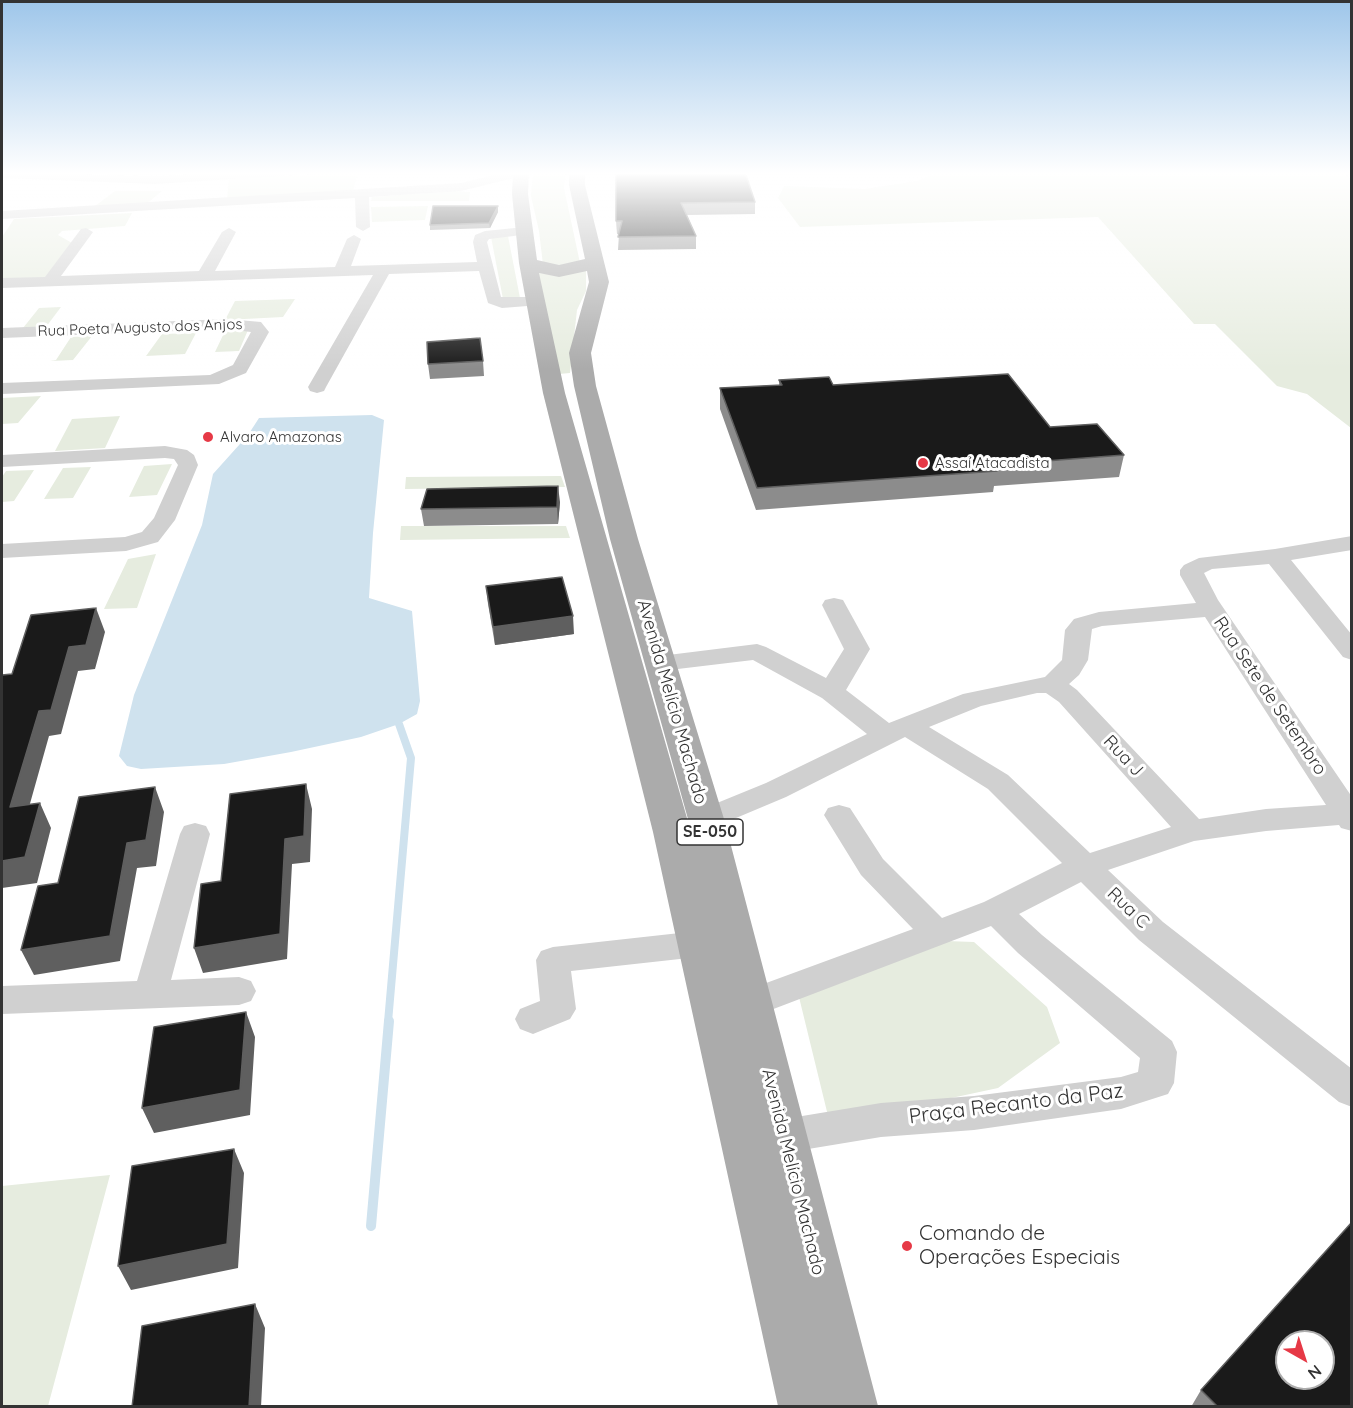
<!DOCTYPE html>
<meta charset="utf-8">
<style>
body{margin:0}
#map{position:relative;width:1353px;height:1408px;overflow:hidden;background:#fff;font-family:Quicksand,sans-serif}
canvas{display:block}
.frame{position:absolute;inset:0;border:3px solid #333;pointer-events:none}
.north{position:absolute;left:1275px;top:1330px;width:60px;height:60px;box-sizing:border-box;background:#fff;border:2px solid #adadad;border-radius:50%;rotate:141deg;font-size:16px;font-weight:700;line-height:24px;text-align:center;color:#333}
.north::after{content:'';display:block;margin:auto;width:21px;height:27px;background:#e63946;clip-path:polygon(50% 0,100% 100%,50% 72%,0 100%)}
</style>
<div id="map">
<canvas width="1353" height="1408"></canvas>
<div class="frame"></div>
<div class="north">N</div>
</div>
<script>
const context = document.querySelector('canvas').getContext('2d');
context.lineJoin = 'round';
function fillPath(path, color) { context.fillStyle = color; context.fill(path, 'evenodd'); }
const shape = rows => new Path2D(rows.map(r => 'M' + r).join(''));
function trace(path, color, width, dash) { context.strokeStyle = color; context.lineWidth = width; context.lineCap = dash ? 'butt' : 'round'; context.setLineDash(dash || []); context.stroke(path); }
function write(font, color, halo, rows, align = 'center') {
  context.font = font + ' Quicksand,sans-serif'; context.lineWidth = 6; context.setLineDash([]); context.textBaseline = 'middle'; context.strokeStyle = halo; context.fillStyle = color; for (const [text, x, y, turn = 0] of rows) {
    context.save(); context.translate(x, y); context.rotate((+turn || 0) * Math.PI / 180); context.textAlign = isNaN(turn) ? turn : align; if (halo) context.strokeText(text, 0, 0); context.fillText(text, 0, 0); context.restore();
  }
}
fillPath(shape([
 [358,172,353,191,227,199,229,178],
 [533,172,566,172,564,188,580,263,575,267,543,265,539,231,531,196],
 [939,172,1343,172,1352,180,1351,428,1307,394,1277,386,1215,324,1194,324,1098,217,800,227,778,198,784,186,865,189,916,181],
 [115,191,162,191,144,206,91,209],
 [455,191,470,192,469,201,371,201,372,197],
 [428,206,425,220,372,222,371,207],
 [132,213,125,226,62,231,58,235,72,243,47,279,2,281,2,237,14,219],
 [508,236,520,298,503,299,491,237],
 [586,270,586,291,577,310,570,373,559,374,533,272,552,275],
 [295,299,283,317,225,320,235,301],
 [61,307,46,327,23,328,39,308],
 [248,330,239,351,215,352,225,331],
 [196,333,185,354,146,356,162,334],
 [92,336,73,360,50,361,56,360,71,337],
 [41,396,18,423,2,424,2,398],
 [120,416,105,448,55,451,72,419],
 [172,464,157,495,129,497,144,466],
 [91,467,73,498,44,499,63,468],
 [34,470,14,501,2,502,2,477,6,471],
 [561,476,565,487,405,489,406,477],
 [401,526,566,526,570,538,400,540],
 [156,554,137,608,104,609,128,559],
 [946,941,974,942,1047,1007,1060,1043,998,1088,830,1124,798,993],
 [110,1175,48,1406,2,1406,2,1186]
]), '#e6ecdf');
fillPath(shape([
 [372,415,384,420,373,533,369,598,412,611,420,701,417,714,399,724,361,737,291,752,224,764,141,769,127,766,119,756,134,695,202,525,213,474,248,435,259,418]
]), '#cfe2ee');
trace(shape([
 [388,1022,411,758,399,724]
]), '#cfe2ee', 8);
trace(shape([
 [371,1226,389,1021]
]), '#cfe2ee', 10);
fillPath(shape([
 [2,172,155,176,224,172,287,172,281,176,155,184,2,178,2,172],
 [506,172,527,172,526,175,461,191,369,197,370,227,363,231,356,227,355,198,2,219,2,211,461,183,506,172],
 [525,227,530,228,532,231,530,234,489,239,487,242,501,297,534,297,542,302,540,305,502,308,488,303,479,271,389,274,326,387,324,391,317,393,310,391,308,387,373,275,2,288,2,278,45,277,81,229,86,228,93,232,61,276,199,271,222,232,229,228,236,232,215,271,335,267,347,239,354,235,361,239,351,266,477,262,473,242,475,235,485,231,525,227],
 [227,319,261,322,269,332,246,373,219,384,2,394,2,383,210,375,233,365,251,332,227,329,2,338,2,328,227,319],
 [165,446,187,450,194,455,198,465,175,520,158,542,126,551,2,558,2,544,125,537,142,532,154,518,178,465,174,459,165,458,2,467,2,455,165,446],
 [1352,536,1352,550,1291,560,1352,635,1352,660,1343,657,1269,564,1212,569,1204,573,1218,600,1352,797,1352,831,1341,828,1339,825,1266,831,1194,841,1108,870,1163,922,1352,1069,1352,1107,1339,1102,1139,940,1081,882,1019,914,1042,935,1172,1041,1177,1052,1174,1083,1168,1094,1121,1109,974,1130,881,1137,784,1153,770,1148,765,1136,770,1124,784,1119,881,1103,974,1096,1121,1077,1138,1072,1140,1058,1018,953,991,926,763,1013,751,1017,739,1013,734,1003,739,993,913,929,861,875,824,815,828,808,839,805,850,808,883,859,942,918,984,902,1062,863,988,789,905,737,786,797,717,826,706,830,695,826,691,819,695,812,766,783,867,734,822,698,753,660,661,671,652,669,648,663,652,657,757,644,766,647,826,678,844,649,822,605,825,600,834,598,843,600,870,649,846,690,889,723,963,694,1045,677,1062,660,1065,630,1074,619,1099,612,1196,603,1180,575,1180,570,1184,565,1199,558,1275,549,1352,536],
 [1205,617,1326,805,1266,809,1199,819,1077,690,1069,684,1079,675,1088,660,1092,629,1102,626,1205,617],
 [1037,693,1046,693,1059,702,1171,827,1090,853,1008,775,929,727,981,706,1037,693],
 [195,823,206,826,210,834,171,980,239,977,251,981,256,991,251,1001,239,1005,2,1014,2,986,137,981,180,834,184,826,195,823],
 [698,931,710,935,715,944,710,953,698,957,571,971,576,1009,570,1019,533,1034,520,1029,515,1019,520,1009,540,1001,536,960,541,951,553,947,698,931]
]), '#d0d0d0');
fillPath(shape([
 [513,172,529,172,528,194,537,260,559,265,585,259,569,185,569,172,585,172,585,185,609,282,591,353,596,386,638,539,724,819,878,1406,778,1406,653,832,543,393,519,263,512,194,513,172],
 [587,271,589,282,569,353,574,386,610,539,688,819,691,832,565,393,539,273,559,277,587,271]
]), '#ababab');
fillPath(shape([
 [616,172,755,202,755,214,687,215,696,236,696,249,618,250,619,234,617,234,616,221],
 [498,206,498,212,490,228,430,230,430,225],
 [483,361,484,376,430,379,428,364],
 [779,380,1050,427,1124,455,1119,477,994,486,993,492,756,510,720,409,720,388,779,385],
 [560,502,558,524,424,526,421,509],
 [486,586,574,634,495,645,488,604],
 [1201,1390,1352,1407,1191,1407]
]), '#8c8c8c');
fillPath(shape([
 [498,206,498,212,490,228,489,223],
 [558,486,560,502,558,524,557,507],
 [96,608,105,632,95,669,78,671,61,734,49,736,22,832,10,807,39,711,69,647],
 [573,616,574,634,495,645,493,627],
 [306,784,312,809,310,862,292,864,287,959,203,973,194,948,285,839],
 [155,787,164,812,156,866,137,868,120,961,34,975,21,950,127,843],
 [40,803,51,828,37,883,2,888,2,861],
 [246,1012,255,1037,250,1115,154,1133,142,1108],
 [234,1149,244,1173,238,1268,131,1290,118,1266],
 [255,1304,265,1328,261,1407,249,1407]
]), '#5f5f5f');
const building = shape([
 [616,172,745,172,755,202,681,203,696,236,618,237,622,221,616,221,616,172],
 [433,206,498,206,489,223,430,225,433,206],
 [480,338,483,361,428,364,427,342,480,338],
 [1008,374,1050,427,1097,424,1124,455,993,465,997,471,757,488,720,388,782,385,779,380,829,377,833,385,1008,374],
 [558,486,557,507,421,509,427,489,558,486],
 [562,577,573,616,493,627,486,586,562,577],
 [96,608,86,645,69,647,51,710,39,711,10,807,40,803,25,857,2,861,2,675,12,674,31,615,96,608],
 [306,784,304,836,285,839,280,934,194,948,201,884,221,881,230,794,306,784],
 [155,787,146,840,127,843,110,936,21,950,38,886,58,883,79,797,155,787],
 [246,1012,240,1090,142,1108,154,1027,246,1012],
 [234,1149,227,1244,118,1266,132,1166,234,1149],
 [1352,1222,1352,1407,1218,1407,1201,1390,1352,1222],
 [1287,1342,1323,1342,1323,1378,1287,1378,1287,1342],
 [255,1304,249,1407,132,1407,142,1326,255,1304]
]);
fillPath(building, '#1a1a1a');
trace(building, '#5f5f5f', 1.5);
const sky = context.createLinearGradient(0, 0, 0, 369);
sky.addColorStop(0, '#9ec6ea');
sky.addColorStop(0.47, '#fff');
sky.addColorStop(1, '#ffffff00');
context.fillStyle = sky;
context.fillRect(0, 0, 1353, 369);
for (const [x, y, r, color] of [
 [208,437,6,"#e63946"],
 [923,463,6,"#e63946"],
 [907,1246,6,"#e63946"]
]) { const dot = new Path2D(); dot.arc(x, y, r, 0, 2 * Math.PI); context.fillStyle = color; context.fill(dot); trace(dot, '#fff', 2); }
write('15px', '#333', '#fff', [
 ["Rua Poeta Augusto dos Anjos",140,328,-2]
]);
write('15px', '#333', '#fff', [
 ["Alvaro Amazonas",220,437],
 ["Assaí Atacadista",935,463]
], 'left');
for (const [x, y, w] of [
 [710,832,66]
]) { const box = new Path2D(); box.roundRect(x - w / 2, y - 13, w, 26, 4.5); context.fillStyle = '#fff'; context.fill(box); trace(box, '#333', 1.5); }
write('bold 16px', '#333', null, [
 ["SE-050",710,832]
]);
write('18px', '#333', '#fff', [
 ["Rua Sete de Setembro",1270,696,56],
 ["Avenida Melício Machado",672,702,74],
 ["Rua J",1123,756,47],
 ["Rua C",1128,908,44],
 ["Avenida Melício Machado",793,1172,76]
]);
write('21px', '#333', '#fff', [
 ["Praça Recanto da Paz",1016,1104,-7]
]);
write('21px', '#333', '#fff', [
 ["Comando de",919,1234],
 ["Operações Especiais",919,1258]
], 'left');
</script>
